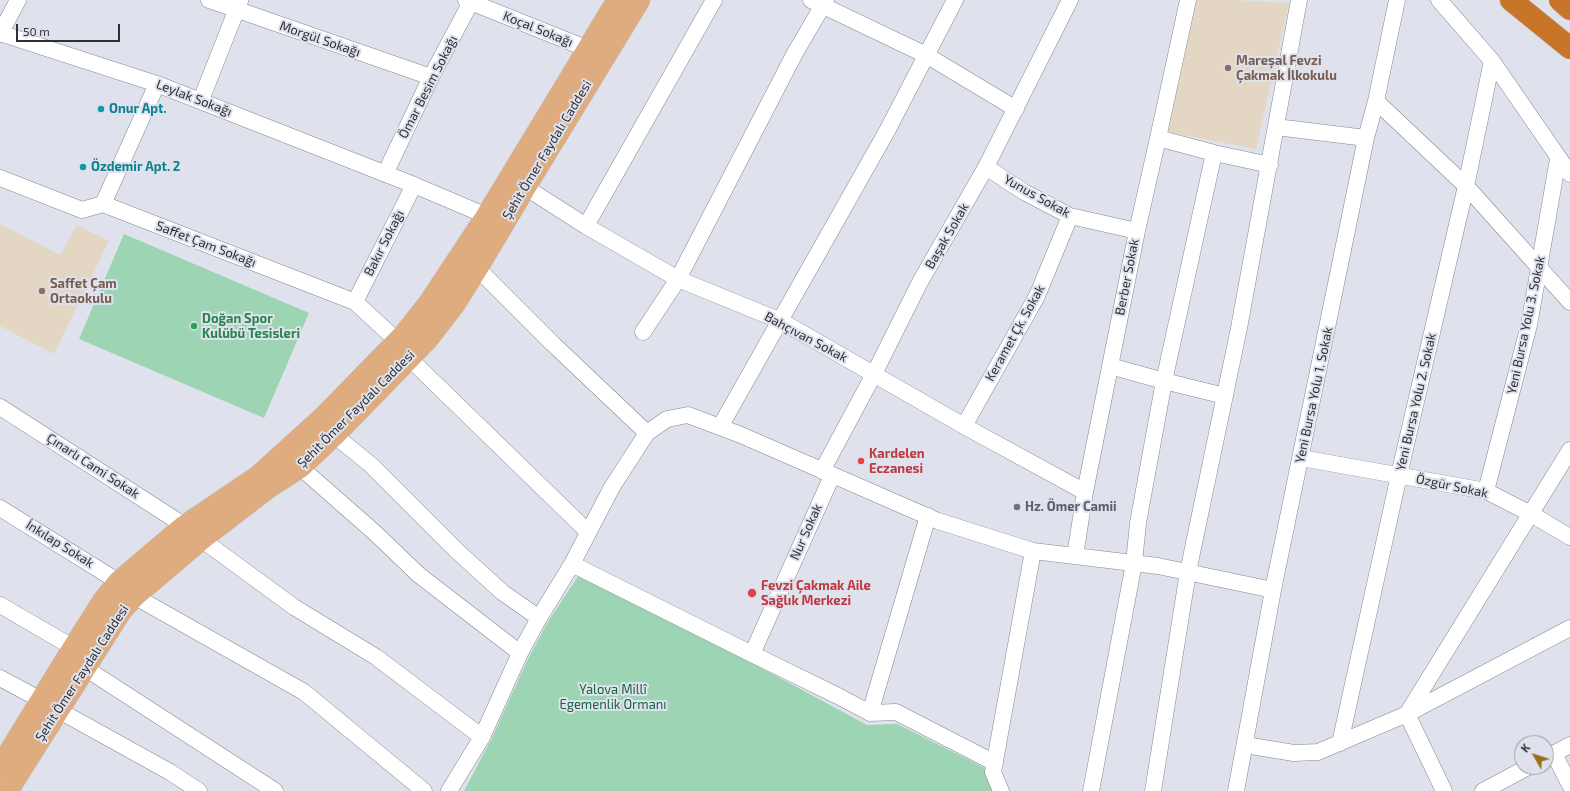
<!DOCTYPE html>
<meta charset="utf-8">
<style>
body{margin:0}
#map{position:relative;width:1570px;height:791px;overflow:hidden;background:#dfe2ec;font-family:"Exo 2",sans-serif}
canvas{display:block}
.north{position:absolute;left:1514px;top:735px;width:40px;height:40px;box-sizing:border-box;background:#dfe2ec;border:1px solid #999ba2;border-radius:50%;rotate:309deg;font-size:11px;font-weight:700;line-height:16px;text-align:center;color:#2f3034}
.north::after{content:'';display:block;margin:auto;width:14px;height:18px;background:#976e1a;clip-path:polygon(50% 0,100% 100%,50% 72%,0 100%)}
.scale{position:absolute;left:16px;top:24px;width:104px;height:18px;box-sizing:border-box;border:2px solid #2f3034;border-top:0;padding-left:5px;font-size:12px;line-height:14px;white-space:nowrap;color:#2f3034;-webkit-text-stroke:3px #dfe2ec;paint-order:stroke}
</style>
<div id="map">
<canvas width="1570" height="791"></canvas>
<div class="north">K</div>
<div class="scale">50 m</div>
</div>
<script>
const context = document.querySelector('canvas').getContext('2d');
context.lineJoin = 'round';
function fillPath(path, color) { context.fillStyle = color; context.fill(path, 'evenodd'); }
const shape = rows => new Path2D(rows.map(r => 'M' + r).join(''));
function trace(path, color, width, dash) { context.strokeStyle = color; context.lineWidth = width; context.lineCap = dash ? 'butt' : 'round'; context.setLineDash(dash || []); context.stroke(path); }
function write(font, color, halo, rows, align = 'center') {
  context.font = font + ' "Exo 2",sans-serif'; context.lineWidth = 4; context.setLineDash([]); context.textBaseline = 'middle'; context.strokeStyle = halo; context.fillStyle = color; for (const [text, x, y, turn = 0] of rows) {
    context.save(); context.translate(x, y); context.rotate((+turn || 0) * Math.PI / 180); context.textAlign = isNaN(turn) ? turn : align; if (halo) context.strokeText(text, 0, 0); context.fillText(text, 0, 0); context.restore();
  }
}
fillPath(shape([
 [1197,0,1234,0,1289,3,1256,149,1168,132],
 [0,224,60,255,77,225,109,241,54,354,0,326]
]), '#e3d7c3');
fillPath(shape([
 [124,234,309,313,264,418,79,339],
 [579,575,743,658,867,725,897,724,993,772,1001,791,464,791,491,740,528,659,549,620]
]), '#9dd4b3');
const street = shape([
 [209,0,431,77],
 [466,0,588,49],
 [811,0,926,55,1016,109],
 [1439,0,1492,61,1570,174],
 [0,33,157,84,414,185,487,216],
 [0,34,18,0],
 [201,100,240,1],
 [1376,101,1466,186,1570,302],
 [1276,127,1366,138],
 [1158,138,1214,153,1270,165],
 [986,167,1024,192,1070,216,1137,231],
 [385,174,431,77,472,0],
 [0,178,82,210,103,204,355,302,393,337,395,346],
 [525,187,586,226,678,279,781,321,964,426,1085,492],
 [103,204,157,84],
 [586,226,714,0],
 [477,268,553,344,647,433],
 [355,302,414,185],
 [643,332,678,279,795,53,826,0],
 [409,358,588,532],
 [1110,366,1164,381,1225,396],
 [0,407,185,526],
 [964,426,1037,296,1070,216],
 [720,427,887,131,955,0],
 [334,435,371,465,457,551,502,592,539,618],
 [1301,458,1486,491,1531,514,1570,537],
 [300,467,374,532,419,575,520,653],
 [822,471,874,374,920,282,986,167,1070,0],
 [1486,491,1529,325,1558,159],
 [0,508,119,582],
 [201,539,294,607,376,657,482,737],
 [1075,556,1085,492,1137,231,1158,138,1188,0],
 [572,564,752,654,838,696,870,713,896,712,995,763],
 [134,596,304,692,424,791],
 [0,605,74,648],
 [752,654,832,476],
 [85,668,275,791],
 [0,678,41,700],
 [58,710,170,772,199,791],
 [870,713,928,516],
 [1340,743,1399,475,1466,186,1492,61],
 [1245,745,1294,753,1318,752,1407,714,1570,628],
 [1554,754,1570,785],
 [1546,758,1570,745],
 [449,791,482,737,520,653,539,618,572,564,612,487,647,433,667,419,688,415,741,435,938,521,1033,551,1158,566,1273,590],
 [1001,791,993,772,1033,551],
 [1091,791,1134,563,1138,523,1164,381,1214,153],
 [1153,791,1188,572,1239,328,1299,0],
 [1236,791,1273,590,1366,138,1376,101,1397,0],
 [1444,791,1407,714,1570,450],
 [1483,791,1528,767]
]);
const primary = shape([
 [0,768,68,657,104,600,119,582,185,526,259,476,324,417,405,334,428,305,487,216,618,0],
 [7,791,120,612,134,596,201,539,270,486,300,467,334,435,409,358,428,338,455,303,477,268,525,187,639,0]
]);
const highway = shape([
 [1511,0,1570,48],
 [1560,0,1570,9]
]);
trace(street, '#848790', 17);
trace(primary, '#c1c1c2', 23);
trace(highway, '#c1c1c2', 23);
trace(street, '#fff', 16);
trace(primary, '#dfac7f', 22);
trace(highway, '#c97529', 22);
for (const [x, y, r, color] of [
 [1228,68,4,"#8d6e63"],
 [101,109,4,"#0f9aa8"],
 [83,167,4,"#0f9aa8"],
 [42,291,4,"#8d6e63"],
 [194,326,4,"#2e9e5b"],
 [861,461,4,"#e0444e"],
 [1017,507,4,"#6b7280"],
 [752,593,5,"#e0444e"]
]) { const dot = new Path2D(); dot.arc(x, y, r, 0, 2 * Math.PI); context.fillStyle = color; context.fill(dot); trace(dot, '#dfe2ec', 1.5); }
write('13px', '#2f3034', '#dfe2ec', [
 ["Koçal Sokağı",538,29,22],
 ["Morgül Sokağı",320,39,19],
 ["Ömar Besim Sokağı",428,87,-63],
 ["Leylak Sokağı",194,98,21],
 ["Şehit Ömer Faydalı Caddesi",547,150,-59],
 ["Yunus Sokak",1037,196,29],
 ["Başak Sokak",947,236,-60],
 ["Bakır Sokağı",384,243,-63],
 ["Saffet Çam Sokağı",206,244,21],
 ["Berber Sokak",1127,277,-79],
 ["Yeni Bursa Yolu 3. Sokak",1526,325,-78],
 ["Keramet Çk. Sokak",1015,333,-61],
 ["Bahçıvan Sokak",806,337,28],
 ["Yeni Bursa Yolu 1. Sokak",1314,395,-78],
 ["Yeni Bursa Yolu 2. Sokak",1416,402,-77],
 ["Şehit Ömer Faydalı Caddesi",356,409,-45],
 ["Çınarlı Cami Sokak",93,466,33],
 ["Özgür Sokak",1452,486,12],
 ["Nur Sokak",806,532,-66],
 ["İnkılap Sokak",60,544,32],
 ["Şehit Ömer Faydalı Caddesi",82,673,-57]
]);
write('bold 13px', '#785e54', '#dfe2ec', [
 ["Mareşal Fevzi",1236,61],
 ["Çakmak İlkokulu",1236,76],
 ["Saffet Çam",50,284],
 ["Ortaokulu",50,299]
], 'left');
write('bold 13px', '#0d838f', '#dfe2ec', [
 ["Onur Apt.",109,109],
 ["Özdemir Apt. 2",91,167]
], 'left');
write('bold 13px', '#27864d', '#dfe2ec', [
 ["Doğan Spor",202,319],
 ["Kulübü Tesisleri",202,334]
], 'left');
write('bold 13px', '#be3a42', '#dfe2ec', [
 ["Kardelen",869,454],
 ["Eczanesi",869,469],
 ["Fevzi Çakmak Aile",761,586],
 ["Sağlık Merkezi",761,601]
], 'left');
write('bold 13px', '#5b616d', '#dfe2ec', [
 ["Hz. Ömer Camii",1025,507]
], 'left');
write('13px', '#15643f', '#dfe2ec', [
 ["Yalova Millî",613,690],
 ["Egemenlik Ormanı",613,705]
]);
</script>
